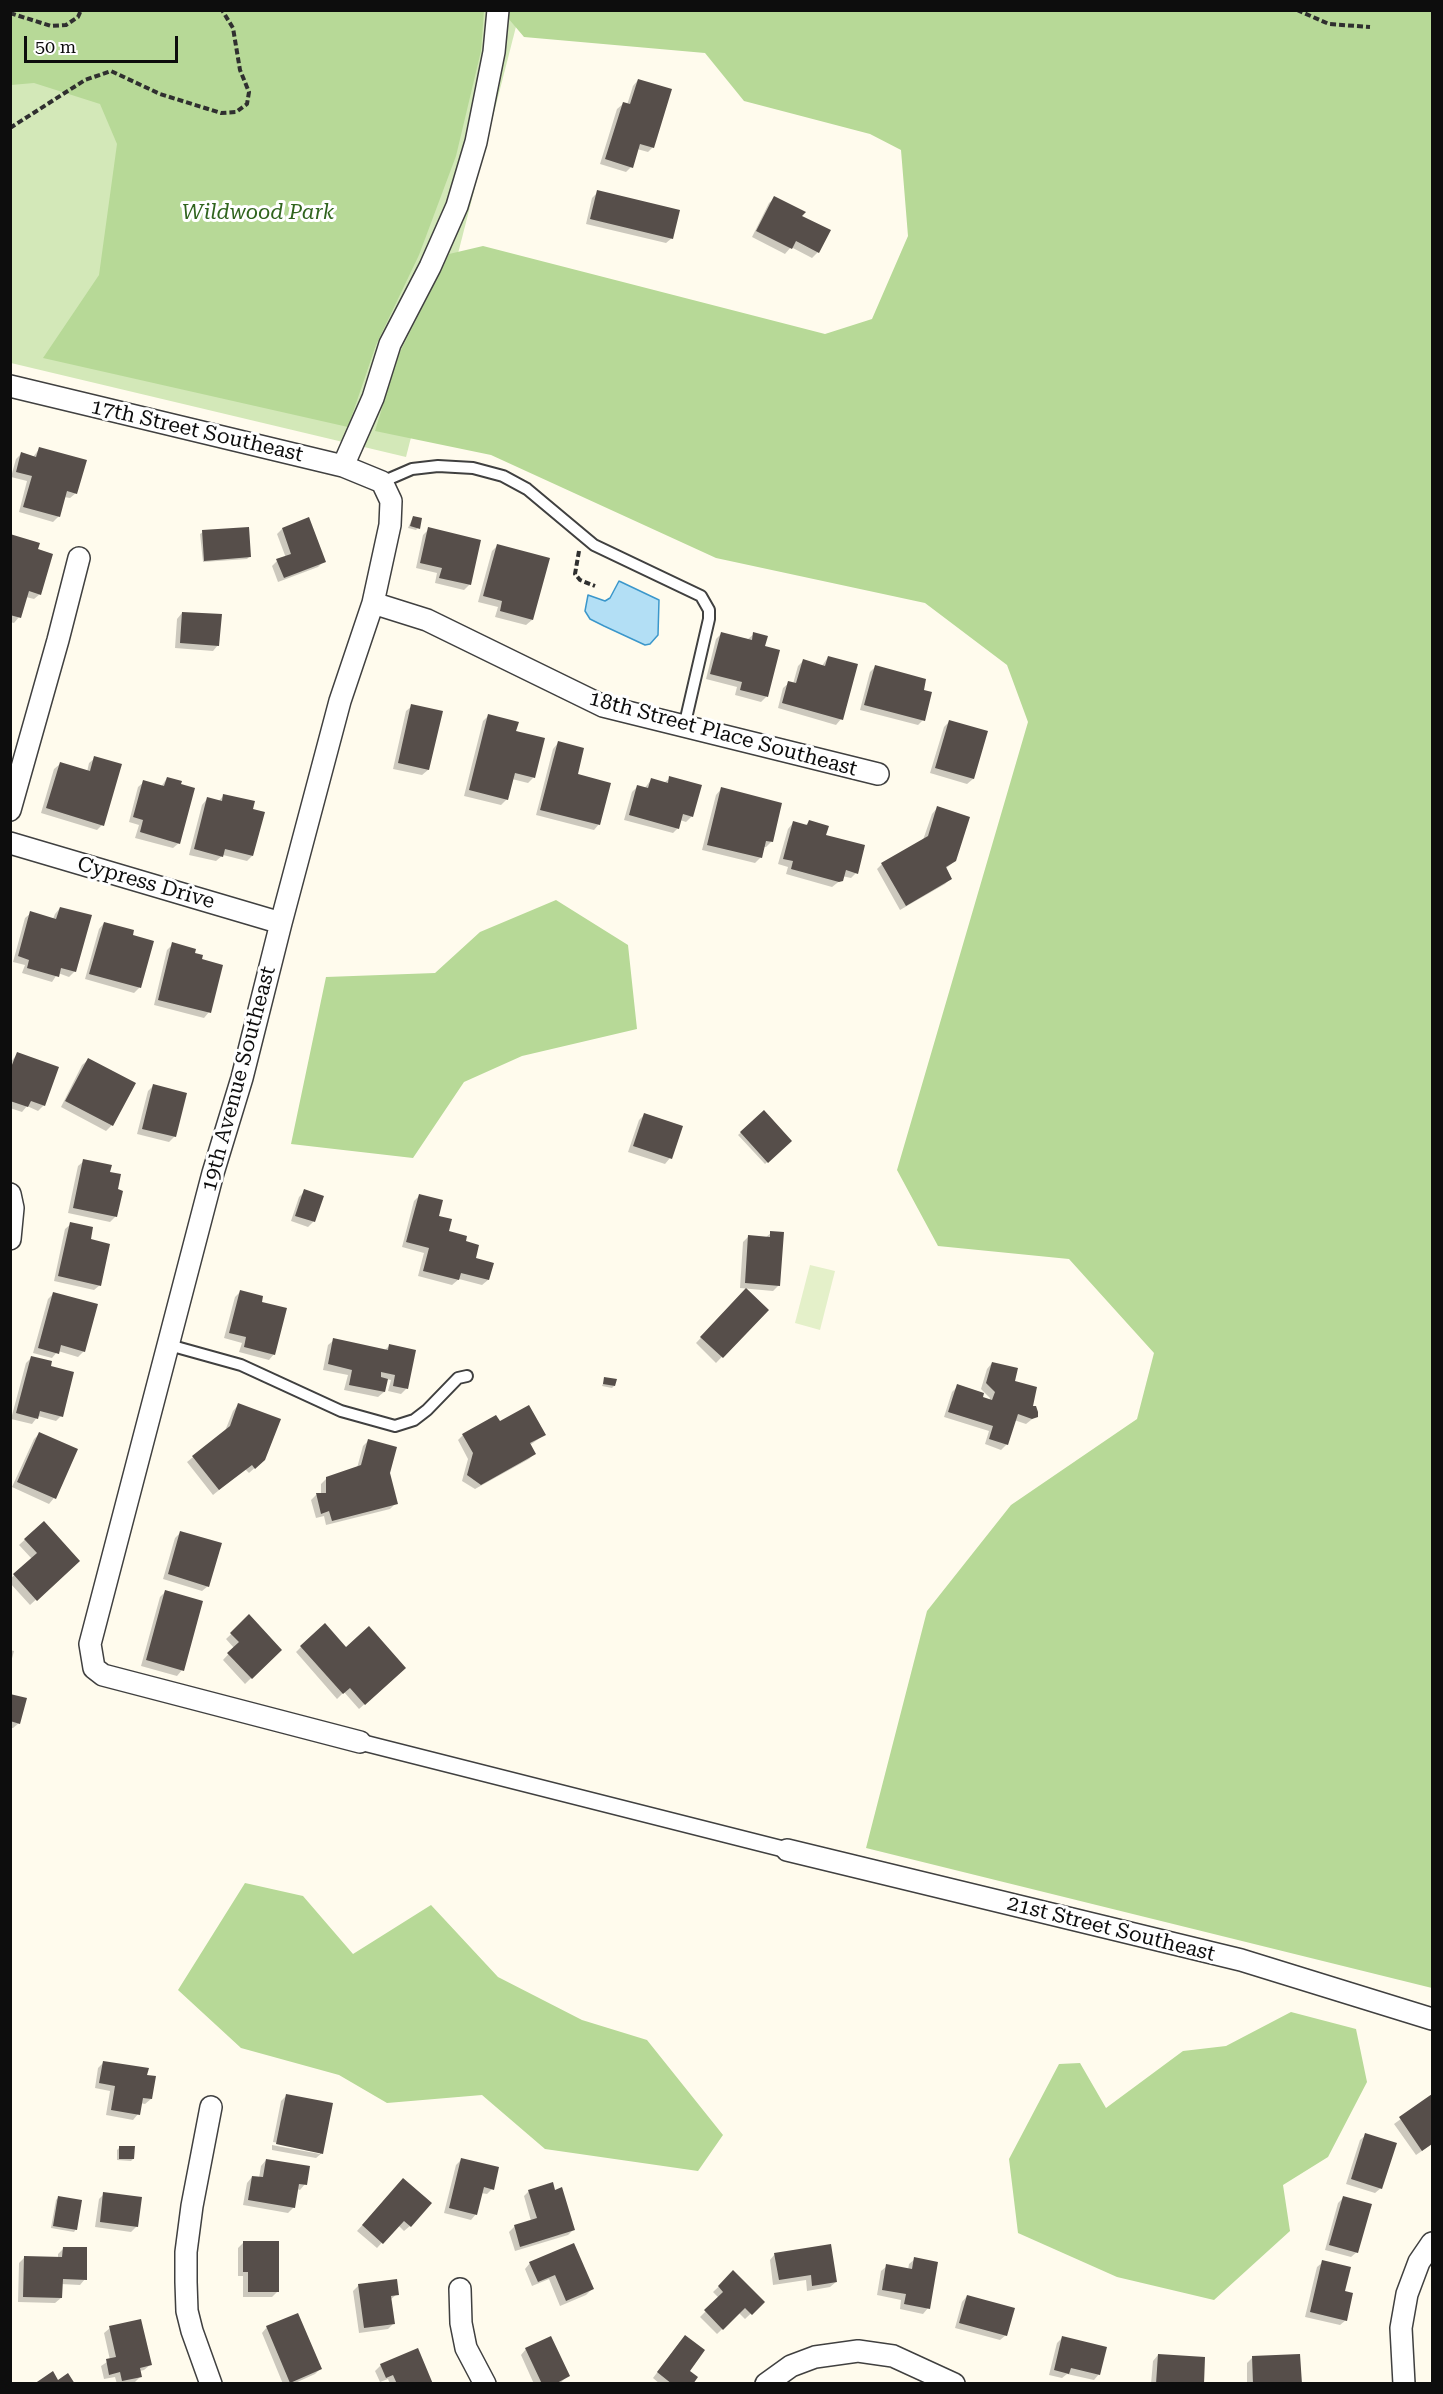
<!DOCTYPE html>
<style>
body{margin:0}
#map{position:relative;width:1443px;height:2394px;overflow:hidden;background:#fffbed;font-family:"Roboto Serif",serif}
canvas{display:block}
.frame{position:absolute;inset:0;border:12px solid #0d0d0d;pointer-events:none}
.scale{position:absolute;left:24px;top:36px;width:154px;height:27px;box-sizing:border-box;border:3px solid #0d0d0d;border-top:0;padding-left:8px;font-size:18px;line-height:21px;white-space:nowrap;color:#0d0d0d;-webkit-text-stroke:4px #fff;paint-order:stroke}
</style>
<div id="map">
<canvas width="1443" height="2394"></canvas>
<div class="frame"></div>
<div class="scale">50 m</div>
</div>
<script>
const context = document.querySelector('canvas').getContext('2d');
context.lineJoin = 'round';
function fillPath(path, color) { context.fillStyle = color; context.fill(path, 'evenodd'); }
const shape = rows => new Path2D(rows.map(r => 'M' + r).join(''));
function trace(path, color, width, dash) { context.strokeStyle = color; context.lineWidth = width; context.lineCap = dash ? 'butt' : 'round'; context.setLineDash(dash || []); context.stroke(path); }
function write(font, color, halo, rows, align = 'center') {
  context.font = font + ' "Roboto Serif",serif'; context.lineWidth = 6; context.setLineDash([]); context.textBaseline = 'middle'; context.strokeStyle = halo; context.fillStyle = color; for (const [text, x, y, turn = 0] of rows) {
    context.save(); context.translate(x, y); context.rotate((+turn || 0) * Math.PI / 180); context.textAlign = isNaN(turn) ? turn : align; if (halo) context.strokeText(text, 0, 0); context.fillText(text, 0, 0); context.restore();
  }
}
fillPath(shape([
 [11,11,520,11,406,457,11,363]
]), '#d3e8b8');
fillPath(shape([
 [11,10,484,11,481,51,456,156,419,255,376,345,348,427,43,358,99,275,117,144,100,104,34,83,11,85],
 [509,11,1432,11,1432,1988,866,1848,927,1611,1011,1505,1137,1419,1154,1353,1069,1259,938,1246,897,1170,1028,722,1007,665,925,603,716,558,491,455,375,431,398,356,449,254,483,246,825,334,872,319,908,236,901,150,870,134,744,101,705,53,524,37,508,18],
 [556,900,628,945,637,1029,522,1056,464,1082,413,1158,291,1144,326,977,435,973,480,932],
 [245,1883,303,1896,353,1954,431,1905,498,1977,582,2020,647,2040,723,2135,698,2171,545,2149,482,2095,387,2103,339,2075,241,2048,178,1990],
 [1291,2012,1356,2029,1367,2082,1328,2157,1283,2185,1290,2231,1214,2300,1117,2277,1018,2233,1009,2159,1059,2064,1080,2063,1106,2108,1183,2051,1226,2046]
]), '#b7d997');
fillPath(shape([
 [810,1265,835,1271,820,1330,795,1323]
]), '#e4f0c9');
const water = shape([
 [619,581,659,600,658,635,650,644,645,645,604,626,590,619,585,611,588,595,605,601,610,598,619,581]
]);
fillPath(water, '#b3dff5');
trace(water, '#3b97cb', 1.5);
fillPath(shape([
 [638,80,653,147,648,152,637,149,631,167,626,172,600,164,617,109,623,104,627,105,633,86],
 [598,192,672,238,666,243,586,224,592,198],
 [775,198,800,216,818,252,812,258,791,247,785,254,752,237,769,203],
 [40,448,76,493,70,498,64,497,59,516,53,522,19,512,27,481,11,477,16,459,21,454,33,457],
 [413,517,418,528,416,530,408,528],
 [282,529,324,561,318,567,278,582,272,566,277,561,286,558,277,534],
 [429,529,470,584,464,590,435,583,437,573,416,568,423,535],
 [203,532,250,556,247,559,203,562,200,534],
 [10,536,36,550,40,594,34,599,26,597,19,617,14,623,10,622],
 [497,546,532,620,526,625,495,617,498,607,478,602,492,551],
 [182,613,218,645,213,651,175,648,177,619],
 [721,634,748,639,754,634,763,647,766,697,761,702,735,695,737,687,706,679,716,639],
 [828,657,841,719,836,725,778,708,783,688,789,683,793,684,798,666,803,661,822,666],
 [875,667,922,691,923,720,918,725,860,710,870,672],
 [412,706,428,770,422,775,393,769,406,711],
 [488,716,533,778,528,783,512,779,507,799,501,805,464,796,483,721],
 [950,721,987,732,973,779,967,784,930,773,944,727],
 [558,743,599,824,594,830,536,815,553,749],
 [95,758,102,825,97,830,41,813,54,769,60,764,87,772,89,763],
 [167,778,179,843,173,848,135,838,139,825,129,822,138,787,144,782,161,787],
 [670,778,692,816,686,822,680,820,678,828,673,833,624,820,632,792,637,787,644,789,651,780,664,783],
 [721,789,771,842,766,847,763,847,761,857,755,863,702,850,716,795],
 [224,795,252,856,247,861,223,855,216,861,189,855,202,805,207,799,218,802],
 [937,808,955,861,945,869,950,879,945,884,900,910,877,869,882,864,923,840,932,814],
 [809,822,856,873,851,878,842,876,841,880,832,887,786,874,788,867,778,864,788,829,793,823,805,826],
 [60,908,75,971,69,977,58,973,52,982,22,973,25,965,13,962,25,918,31,913,53,919,55,914],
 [104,923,131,936,152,942,139,988,134,993,85,979,99,929],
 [173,944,193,954,209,1012,204,1018,154,1005,167,950],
 [18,1053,44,1105,38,1111,27,1106,22,1112,10,1108,10,1063],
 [88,1060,112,1125,106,1131,61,1107,82,1065],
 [153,1086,175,1136,169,1142,137,1134,148,1091],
 [764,1112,790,1141,765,1164,738,1135],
 [644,1115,670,1158,665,1164,628,1152,639,1120],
 [84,1161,109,1173,115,1217,110,1222,68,1213,78,1166],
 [305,1191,322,1197,313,1222,308,1227,291,1221,299,1197],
 [419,1196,447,1232,464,1242,488,1280,482,1285,459,1279,452,1285,418,1276,424,1253,402,1247,414,1201],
 [71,1224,89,1241,100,1285,94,1290,54,1281,65,1229],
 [771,1233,779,1285,773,1291,740,1288,743,1242,748,1237,765,1238],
 [746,1290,767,1310,716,1363,696,1343],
 [240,1292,274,1354,269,1360,239,1352,242,1343,224,1338,235,1297],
 [54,1293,84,1351,78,1357,58,1351,52,1358,33,1353,48,1299],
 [334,1340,384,1351,389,1346,406,1389,401,1394,388,1391,391,1380,386,1379,384,1392,378,1397,344,1390,348,1375,323,1370,328,1345],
 [31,1358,61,1416,56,1421,38,1416,32,1424,11,1419,26,1363],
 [992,1363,1013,1382,1036,1416,1026,1424,1014,1420,1007,1444,1001,1450,985,1444,989,1431,944,1417,952,1392,958,1386,989,1401,990,1398,981,1389,987,1369],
 [605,1379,614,1386,612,1388,602,1386],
 [238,1405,258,1465,249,1473,245,1469,213,1495,187,1462,225,1431,233,1411],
 [499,1423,544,1435,530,1445,534,1454,529,1459,475,1489,462,1481,468,1459,458,1440,463,1435],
 [39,1434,54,1498,49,1504,12,1487,34,1439],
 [368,1441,388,1473,396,1503,390,1509,326,1525,324,1516,316,1518,311,1500,316,1495,321,1495,321,1484,327,1478,357,1468,363,1446],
 [43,1523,73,1566,30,1605,10,1583,10,1579,32,1559,19,1545],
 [181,1532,208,1586,202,1591,163,1579,175,1538],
 [165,1592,182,1670,177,1676,141,1666,160,1597],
 [249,1617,280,1650,245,1684,223,1660,234,1648,226,1639],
 [301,1647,346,1649,399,1673,359,1709,344,1692,337,1699,296,1652],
 [10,1650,14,1651,10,1666],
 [10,1696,19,1723,13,1728,10,1728],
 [104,2062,146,2076,151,2099,145,2104,140,2103,138,2114,133,2120,106,2115,110,2091,95,2088,98,2068],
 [287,2095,322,2153,316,2158,272,2150,272,2145,320,2154,320,2151,273,2142,281,2101],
 [1432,2096,1432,2144,1416,2155,1394,2124],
 [1366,2135,1381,2188,1375,2193,1346,2184,1360,2140],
 [120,2147,133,2159,131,2161,117,2160,117,2150],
 [462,2159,492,2189,487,2194,481,2193,476,2214,471,2220,444,2213,456,2165],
 [266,2160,305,2184,300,2190,297,2189,294,2207,288,2213,243,2205,247,2183,252,2177,259,2178,261,2166],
 [398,2185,410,2226,404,2231,398,2225,377,2248,357,2231],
 [529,2191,573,2230,568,2235,515,2251,509,2232,515,2226,531,2221,524,2196],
 [104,2194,137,2226,131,2232,95,2227,99,2199],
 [1344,2197,1357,2252,1351,2257,1325,2250,1338,2203],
 [58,2198,76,2229,74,2232,51,2228,56,2200],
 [243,2243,278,2291,272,2297,243,2297,243,2276,238,2276,238,2248],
 [64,2248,85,2279,80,2285,61,2284,61,2298,55,2303,18,2302,19,2263,24,2258,58,2259,58,2254],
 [775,2254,836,2282,830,2287,807,2291,806,2280,773,2285,770,2260],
 [915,2259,928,2308,923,2314,900,2309,901,2300,877,2295,881,2271,887,2266,908,2270,909,2264],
 [1323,2262,1343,2293,1346,2320,1340,2325,1305,2317,1317,2267],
 [530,2263,592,2289,586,2295,560,2306,549,2279,532,2286,525,2269],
 [733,2273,763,2302,745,2319,739,2313,717,2334,700,2317,719,2298,713,2292],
 [359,2285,397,2294,390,2300,393,2324,388,2329,359,2333,353,2291],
 [967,2296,1006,2335,1000,2340,955,2328,962,2302],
 [267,2327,320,2369,315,2374,293,2384,283,2384,262,2333],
 [110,2328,150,2365,144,2370,140,2371,141,2376,135,2382,117,2384,115,2377,104,2379,101,2366,110,2360,104,2333],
 [1062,2338,1099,2374,1094,2380,1067,2374,1062,2378,1049,2375,1057,2343],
 [680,2342,691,2384,660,2384,653,2378],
 [526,2349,568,2376,559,2384,534,2384,521,2355],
 [1158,2355,1202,2384,1151,2384,1153,2361],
 [1252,2358,1300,2384,1247,2384,1247,2363],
 [381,2365,432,2384,390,2384,388,2379,380,2382,375,2371]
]), '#0003');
fillPath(shape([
 [638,79,672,89,654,148,640,144,633,168,605,159,623,102,630,104],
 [597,190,680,210,673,239,590,219],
 [774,196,806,212,802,216,831,230,819,253,796,241,792,249,756,231],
 [39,447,87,460,77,494,67,491,60,517,23,507,32,476,16,472,21,452,36,457],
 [413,516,422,518,420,529,410,526],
 [309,517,326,562,284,578,276,559,291,554,282,528],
 [249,527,251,557,204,561,202,530],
 [428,527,481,540,471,585,439,578,442,568,420,563],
 [10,534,40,543,38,549,53,554,41,595,29,591,21,618,10,615],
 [497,544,550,558,533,620,500,611,502,601,483,596],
 [182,612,222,614,219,646,180,643],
 [721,632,752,640,753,632,768,636,765,646,780,650,768,697,740,690,742,682,710,674],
 [828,656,858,664,843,720,782,703,788,681,796,683,803,659,825,666],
 [875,665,926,679,924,690,932,692,925,721,864,705],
 [411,704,443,711,429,770,398,763],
 [488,714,519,722,516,731,545,738,535,778,515,773,508,800,469,790],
 [949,720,988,731,974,779,935,768],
 [558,741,584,748,578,774,611,783,600,825,540,810],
 [94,756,122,764,104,826,46,808,60,762,90,771],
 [669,776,702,785,693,817,683,814,679,829,629,815,637,785,648,788,651,778,668,783],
 [167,777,182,781,181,784,195,788,180,844,140,832,143,820,133,817,143,780,164,786],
 [721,787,782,803,773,842,766,841,762,858,707,845],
 [223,794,255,801,253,809,265,812,253,856,225,849,223,857,194,849,207,797,222,801],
 [937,806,970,817,956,861,946,867,952,879,906,906,881,863,928,836],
 [809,820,829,826,826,835,865,845,858,874,846,870,843,881,839,882,791,869,793,861,783,859,793,821,807,825],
 [60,907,92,915,76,972,61,968,59,977,27,968,29,960,18,956,30,911,56,919],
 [104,922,134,930,133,935,154,941,141,988,89,974],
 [172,942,196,949,195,953,203,955,202,959,223,965,211,1013,158,1000],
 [17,1052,59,1067,45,1106,31,1101,28,1107,10,1101,10,1070],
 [88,1058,136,1083,113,1126,65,1101],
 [153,1084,187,1093,176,1137,142,1129],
 [764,1110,792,1141,768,1163,740,1132],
 [644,1113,683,1126,672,1159,633,1146],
 [83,1159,112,1165,110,1172,121,1174,118,1189,123,1191,117,1217,73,1208],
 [304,1189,324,1196,315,1222,295,1216],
 [419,1194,443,1200,439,1216,452,1219,449,1231,467,1236,466,1241,479,1245,476,1258,494,1263,489,1280,461,1273,459,1280,423,1271,429,1248,406,1242],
 [70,1222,93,1227,91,1239,110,1244,101,1286,58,1276],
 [770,1231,784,1232,780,1286,745,1283,748,1235,770,1237],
 [746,1288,769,1310,723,1358,700,1337],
 [240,1290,263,1296,262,1302,287,1308,275,1355,244,1347,246,1337,229,1333],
 [53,1292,98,1304,85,1352,61,1345,59,1354,38,1348],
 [333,1338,388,1350,389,1344,416,1350,408,1389,393,1386,395,1375,381,1372,381,1377,388,1379,385,1392,349,1385,352,1370,328,1364],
 [31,1356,52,1361,51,1366,74,1372,63,1417,40,1411,38,1419,16,1413],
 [992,1362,1018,1368,1015,1381,1037,1387,1033,1406,1036,1406,1038,1412,1038,1417,1032,1419,1018,1414,1008,1445,989,1439,993,1426,948,1412,957,1384,984,1393,983,1397,992,1400,995,1392,986,1383],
 [604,1377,617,1379,615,1386,603,1384],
 [238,1403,281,1419,265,1460,255,1469,252,1465,219,1490,192,1456,230,1426],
 [529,1405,546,1435,530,1443,536,1454,481,1485,467,1475,473,1453,462,1434,496,1415,500,1421],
 [39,1432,78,1449,56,1499,17,1482],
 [368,1439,397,1447,390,1473,398,1504,332,1521,329,1511,321,1514,316,1493,326,1493,326,1477,361,1465],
 [44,1521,80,1561,37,1601,13,1574,37,1553,24,1539],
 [180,1531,222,1543,209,1587,168,1574],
 [165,1590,203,1601,184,1671,146,1660],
 [249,1614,282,1650,252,1679,227,1653,239,1642,230,1633],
 [325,1623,346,1647,369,1626,406,1668,365,1705,350,1688,343,1694,300,1646],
 [10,1694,27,1698,20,1724,10,1721],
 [103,2061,149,2068,147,2075,156,2076,152,2099,143,2098,140,2115,111,2110,115,2086,99,2083],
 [286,2094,333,2103,323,2154,276,2144],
 [1432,2094,1432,2144,1422,2151,1399,2117],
 [1365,2133,1397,2143,1382,2189,1351,2179],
 [119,2146,135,2146,134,2159,119,2159],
 [461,2158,499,2167,494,2190,484,2187,477,2215,449,2208],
 [266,2159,310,2166,307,2185,299,2184,295,2208,248,2200,252,2176,263,2177],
 [403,2178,432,2203,411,2227,404,2221,383,2244,362,2225],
 [553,2182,555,2190,562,2187,575,2230,520,2247,514,2225,537,2218,528,2190],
 [103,2192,142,2197,138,2227,100,2222],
 [58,2196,82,2200,77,2230,53,2226],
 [1343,2196,1372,2204,1358,2253,1329,2245],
 [243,2241,279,2241,279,2292,248,2292,248,2272,243,2272],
 [574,2243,594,2289,566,2301,555,2275,538,2282,529,2262],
 [831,2244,837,2282,812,2286,811,2275,779,2280,774,2253],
 [63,2247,87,2247,87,2280,63,2279,62,2298,23,2297,24,2256,62,2257],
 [914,2257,938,2262,930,2309,904,2304,906,2294,882,2290,886,2264,912,2269],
 [1322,2260,1351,2267,1345,2291,1353,2293,1347,2321,1310,2312],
 [733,2270,765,2302,752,2315,745,2308,723,2330,704,2310,723,2292,718,2286],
 [397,2279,399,2295,391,2296,395,2324,364,2328,358,2284],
 [967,2295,1015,2308,1007,2336,959,2323],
 [298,2313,322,2369,290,2383,266,2326],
 [141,2319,152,2365,140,2368,142,2377,122,2381,120,2372,109,2375,106,2359,116,2357,109,2326],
 [685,2335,705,2350,690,2371,698,2377,693,2384,672,2384,657,2372],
 [551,2336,570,2376,555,2384,542,2384,525,2348],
 [1062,2336,1107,2347,1100,2375,1071,2368,1069,2374,1054,2370],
 [418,2348,433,2384,397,2384,393,2375,386,2378,380,2364],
 [1158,2354,1205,2357,1204,2384,1156,2384],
 [1300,2354,1302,2384,1253,2384,1252,2356],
 [53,2371,58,2380,68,2373,75,2384,34,2384]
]), '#564e4a');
const service = shape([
 [382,482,412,469,438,466,473,468,503,476,527,489,594,545,701,596,709,610,709,619,684,727],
 [169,1345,241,1365,341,1411,395,1426,414,1420,427,1410,458,1378,467,1376]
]);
const pedestrian = shape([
 [360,1742,787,1850]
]);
const minor = shape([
 [10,386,343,466,382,482,391,501,390,525,373,603,340,701,281,923,242,1078,213,1173,90,1644,94,1668,103,1675,360,1742],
 [343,466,373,398,390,344,430,267,457,206,476,142,494,52,498,10],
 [373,603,427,620,603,706,878,774],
 [10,810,58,640,79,558],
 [10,843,281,923],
 [10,1194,13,1208,10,1239],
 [787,1850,1241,1960,1432,2019],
 [211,2107,192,2206,186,2252,186,2282,187,2311,192,2331,211,2384],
 [460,2289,461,2323,466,2348,485,2384],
 [766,2384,791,2366,815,2357,858,2351,893,2356,954,2384],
 [1404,2384,1401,2328,1407,2294,1419,2262,1432,2243]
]);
trace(service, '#404040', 14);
trace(pedestrian, '#404040', 18);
trace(minor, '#404040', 24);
trace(shape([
 [1297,10,1329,24,1370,27],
 [10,13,51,26,66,25,78,17,81,10],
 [10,128,85,80,111,71,160,94,221,113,236,112,247,104,249,92,240,70,233,28,222,10],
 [579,551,575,574,580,580,595,586]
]), '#2f2f2f', 4, [6, 3]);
trace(service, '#fff', 10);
trace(pedestrian, '#fff', 15);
trace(minor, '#fff', 21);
write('italic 21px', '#30641e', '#fff', [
 ["Wildwood Park",258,213]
]);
write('21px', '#0d0d0d', '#fff', [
 ["17th Street Southeast",197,431,13],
 ["18th Street Place Southeast",723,734,15],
 ["Cypress Drive",146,883,16],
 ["19th Avenue Southeast",239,1079,-75],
 ["21st Street Southeast",1111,1929,14]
]);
</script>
